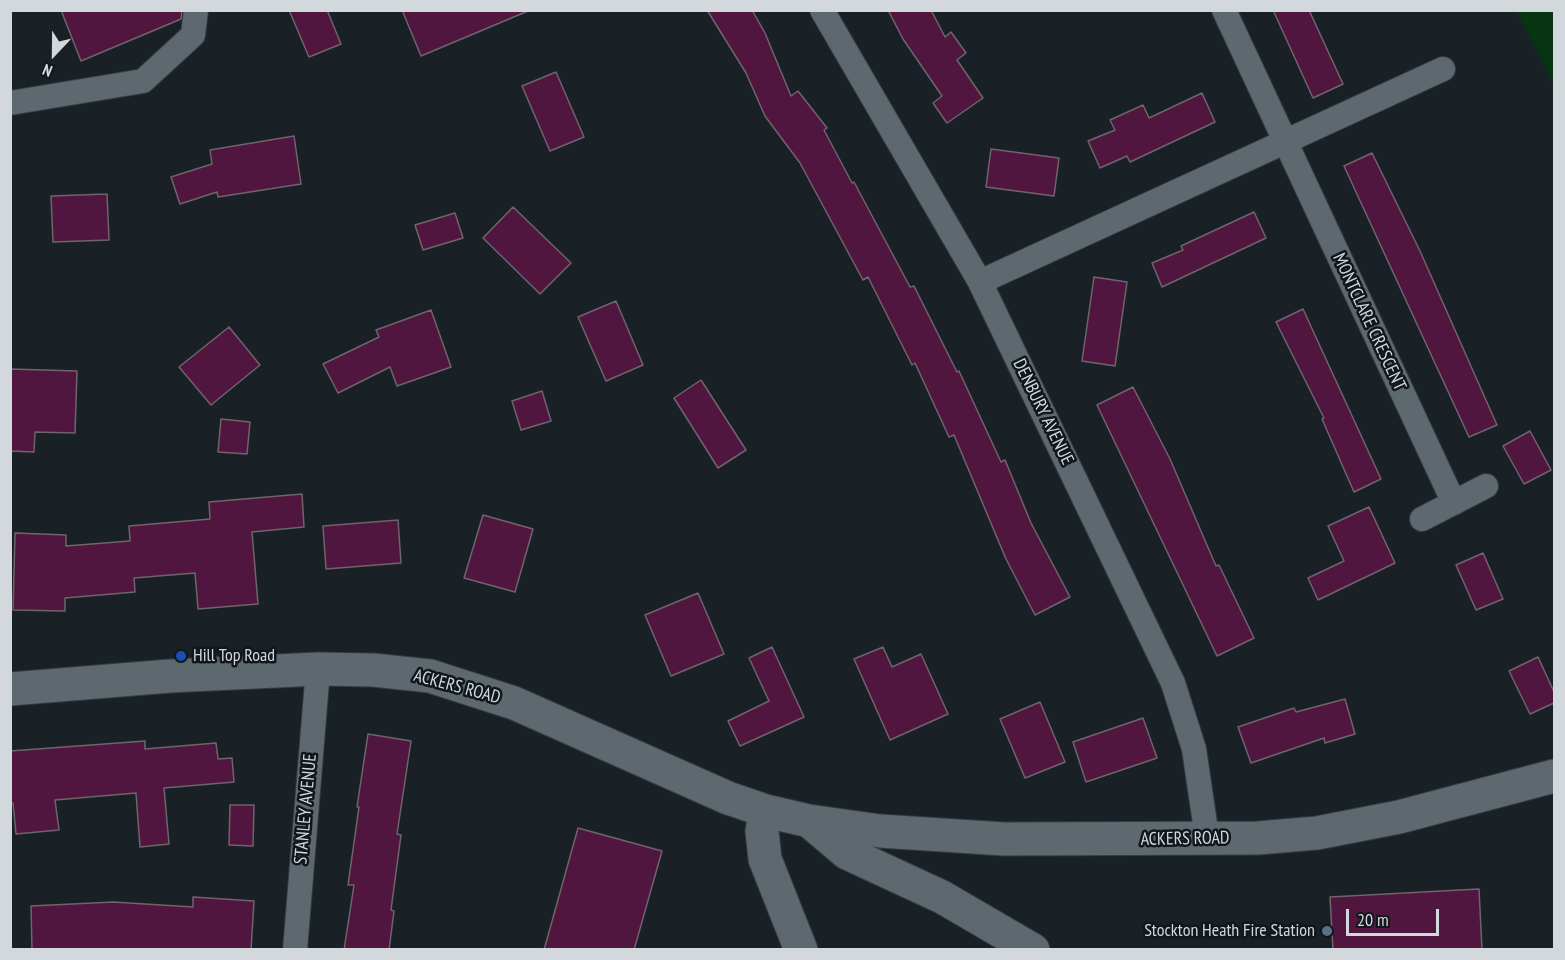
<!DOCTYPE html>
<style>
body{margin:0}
#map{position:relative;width:1565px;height:960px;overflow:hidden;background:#192127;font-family:"PT Sans Narrow",sans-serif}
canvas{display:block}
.frame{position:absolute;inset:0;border:12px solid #d3d8dc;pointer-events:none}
.north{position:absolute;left:24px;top:24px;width:60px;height:60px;-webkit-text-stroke:4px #10171d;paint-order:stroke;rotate:202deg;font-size:16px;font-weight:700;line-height:24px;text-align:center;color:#d3d8dc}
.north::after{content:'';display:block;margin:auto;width:21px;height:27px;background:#d3d8dc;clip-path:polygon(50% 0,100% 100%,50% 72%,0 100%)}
.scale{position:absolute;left:1346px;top:909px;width:93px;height:27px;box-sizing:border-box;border:3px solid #d3d8dc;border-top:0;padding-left:8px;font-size:18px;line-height:21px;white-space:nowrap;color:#d3d8dc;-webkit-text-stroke:4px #10171d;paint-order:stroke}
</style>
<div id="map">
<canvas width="1565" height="960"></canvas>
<div class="frame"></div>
<div class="north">N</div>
<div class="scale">20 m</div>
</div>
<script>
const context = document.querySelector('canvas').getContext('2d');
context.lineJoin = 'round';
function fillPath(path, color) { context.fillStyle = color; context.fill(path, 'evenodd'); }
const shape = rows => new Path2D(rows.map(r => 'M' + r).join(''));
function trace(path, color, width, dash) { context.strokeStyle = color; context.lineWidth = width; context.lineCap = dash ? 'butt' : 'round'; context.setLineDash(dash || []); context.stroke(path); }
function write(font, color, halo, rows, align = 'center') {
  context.font = font + ' "PT Sans Narrow",sans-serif'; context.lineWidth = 5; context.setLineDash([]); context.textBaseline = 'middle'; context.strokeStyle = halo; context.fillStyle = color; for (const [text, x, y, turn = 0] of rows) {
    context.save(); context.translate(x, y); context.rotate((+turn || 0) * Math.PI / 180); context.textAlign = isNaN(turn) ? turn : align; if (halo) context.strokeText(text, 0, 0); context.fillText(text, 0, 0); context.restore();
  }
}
fillPath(shape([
 [1516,11,1554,11,1554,86]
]), '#093414');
const building = shape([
 [61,10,182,10,181,19,81,61,61,10],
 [289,10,327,10,341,44,309,57,289,10],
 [402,10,528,10,528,11,421,56,402,10],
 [707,10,752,10,765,33,791,96,798,91,827,128,824,130,852,183,854,182,910,287,914,286,957,372,959,371,1001,462,1005,460,1031,523,1070,597,1035,615,1006,559,954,435,949,437,915,363,912,365,868,277,863,280,800,163,765,116,746,73,707,10],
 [888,10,931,10,945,37,951,32,966,53,957,60,983,98,947,123,933,103,942,96,903,39,888,10],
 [1273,10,1309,10,1343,84,1313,98,1273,10],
 [556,72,584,137,550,151,522,86,556,72],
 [1202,93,1215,122,1130,162,1127,156,1100,168,1088,141,1115,130,1110,120,1143,105,1149,118,1202,93],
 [294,136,301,184,218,197,217,192,180,204,171,177,212,164,210,150,294,136],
 [991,149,1059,158,1054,196,986,187,991,149],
 [1372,153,1420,251,1497,425,1469,437,1344,166,1372,153],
 [107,194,109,240,53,242,51,196,107,194],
 [513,207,571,263,540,294,483,238,513,207],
 [1254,212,1266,238,1162,287,1152,263,1183,250,1181,246,1254,212],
 [455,213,463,238,423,250,415,225,455,213],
 [1094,277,1127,282,1115,366,1082,361,1094,277],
 [616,301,643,365,606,381,578,317,616,301],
 [1303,309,1381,479,1354,492,1322,419,1324,418,1276,322,1303,309],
 [431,310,451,367,397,386,390,367,338,393,323,364,379,337,376,330,431,310],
 [229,327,260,365,211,405,179,367,229,327],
 [10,369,77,371,75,433,35,432,34,452,10,451,10,369],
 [701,380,746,450,718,468,674,398,701,380],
 [1133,387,1170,459,1216,566,1219,565,1254,638,1217,656,1097,405,1133,387],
 [542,391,551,421,521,430,512,401,542,391],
 [221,419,250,422,247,454,218,452,221,419],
 [1530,431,1551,470,1524,484,1503,446,1530,431],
 [302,494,304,527,252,532,258,604,198,609,195,573,134,578,135,592,65,598,65,611,13,610,15,533,66,535,66,546,130,541,129,526,210,519,209,502,302,494],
 [1369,507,1395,563,1318,600,1308,578,1344,561,1328,526,1369,507],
 [483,515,533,529,515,592,464,578,483,515],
 [398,520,401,563,326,569,323,526,398,520],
 [1483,553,1503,599,1476,610,1456,565,1483,553],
 [698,593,724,654,671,676,645,615,698,593],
 [772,647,804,717,740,746,728,721,769,701,749,658,772,647],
 [883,647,892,667,921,654,948,714,890,740,854,659,883,647],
 [1538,657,1554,692,1554,703,1530,714,1509,671,1538,657],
 [1345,699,1355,734,1325,743,1324,738,1251,763,1238,727,1294,708,1296,712,1345,699],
 [1040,702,1065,762,1025,778,1000,719,1040,702],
 [1143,718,1157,758,1086,782,1073,742,1143,718],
 [368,734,411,741,397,834,401,835,391,910,394,911,389,950,344,950,354,885,348,885,359,807,357,807,368,734],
 [145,741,145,749,216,743,218,759,232,758,234,782,164,788,169,844,140,847,136,793,55,800,59,830,16,834,13,803,10,803,10,751,145,741],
 [230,805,254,805,253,846,229,845,230,805],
 [578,828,662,851,634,950,544,950,578,828],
 [1479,889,1482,950,1333,950,1330,897,1479,889],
 [193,897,254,901,251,950,32,950,31,906,113,902,193,907,193,897]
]);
fillPath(building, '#51163f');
trace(building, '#6f646b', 1.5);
const street = shape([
 [822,10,980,282,1173,683,1194,749,1207,837],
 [1224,10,1454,503],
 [10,103,143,81,193,35,196,10],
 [980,282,1443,69],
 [1422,519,1486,486],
 [295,950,318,669]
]);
const secondary = shape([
 [10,689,170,676,318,669,373,670,430,676,514,703,728,798,766,811,809,821,880,831,1004,839,1258,838,1317,833,1399,817,1554,776],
 [766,811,762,831,765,859,801,950],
 [809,821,847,853,942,897,1033,950]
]);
trace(street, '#363b40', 26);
trace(secondary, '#363b40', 35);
trace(street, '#5e686f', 24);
trace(secondary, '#5e686f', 33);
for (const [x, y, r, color] of [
 [181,656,6,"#1a4fb4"],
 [1327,931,6,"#5c6f8a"]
]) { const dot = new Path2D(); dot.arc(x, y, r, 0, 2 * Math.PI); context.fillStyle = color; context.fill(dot); trace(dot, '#10171d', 2); }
write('18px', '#d3d8dc', '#10171d', [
 ["MONTCLARE CRESCENT",1369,322,65],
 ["DENBURY AVENUE",1043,412,64],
 ["ACKERS ROAD",457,687,15],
 ["STANLEY AVENUE",306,809,-85],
 ["ACKERS ROAD",1185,839,-1]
]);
write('18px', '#d3d8dc', '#10171d', [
 ["Hill Top Road",193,656],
 ["Stockton Heath Fire Station",1315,931,"right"]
], 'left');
</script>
